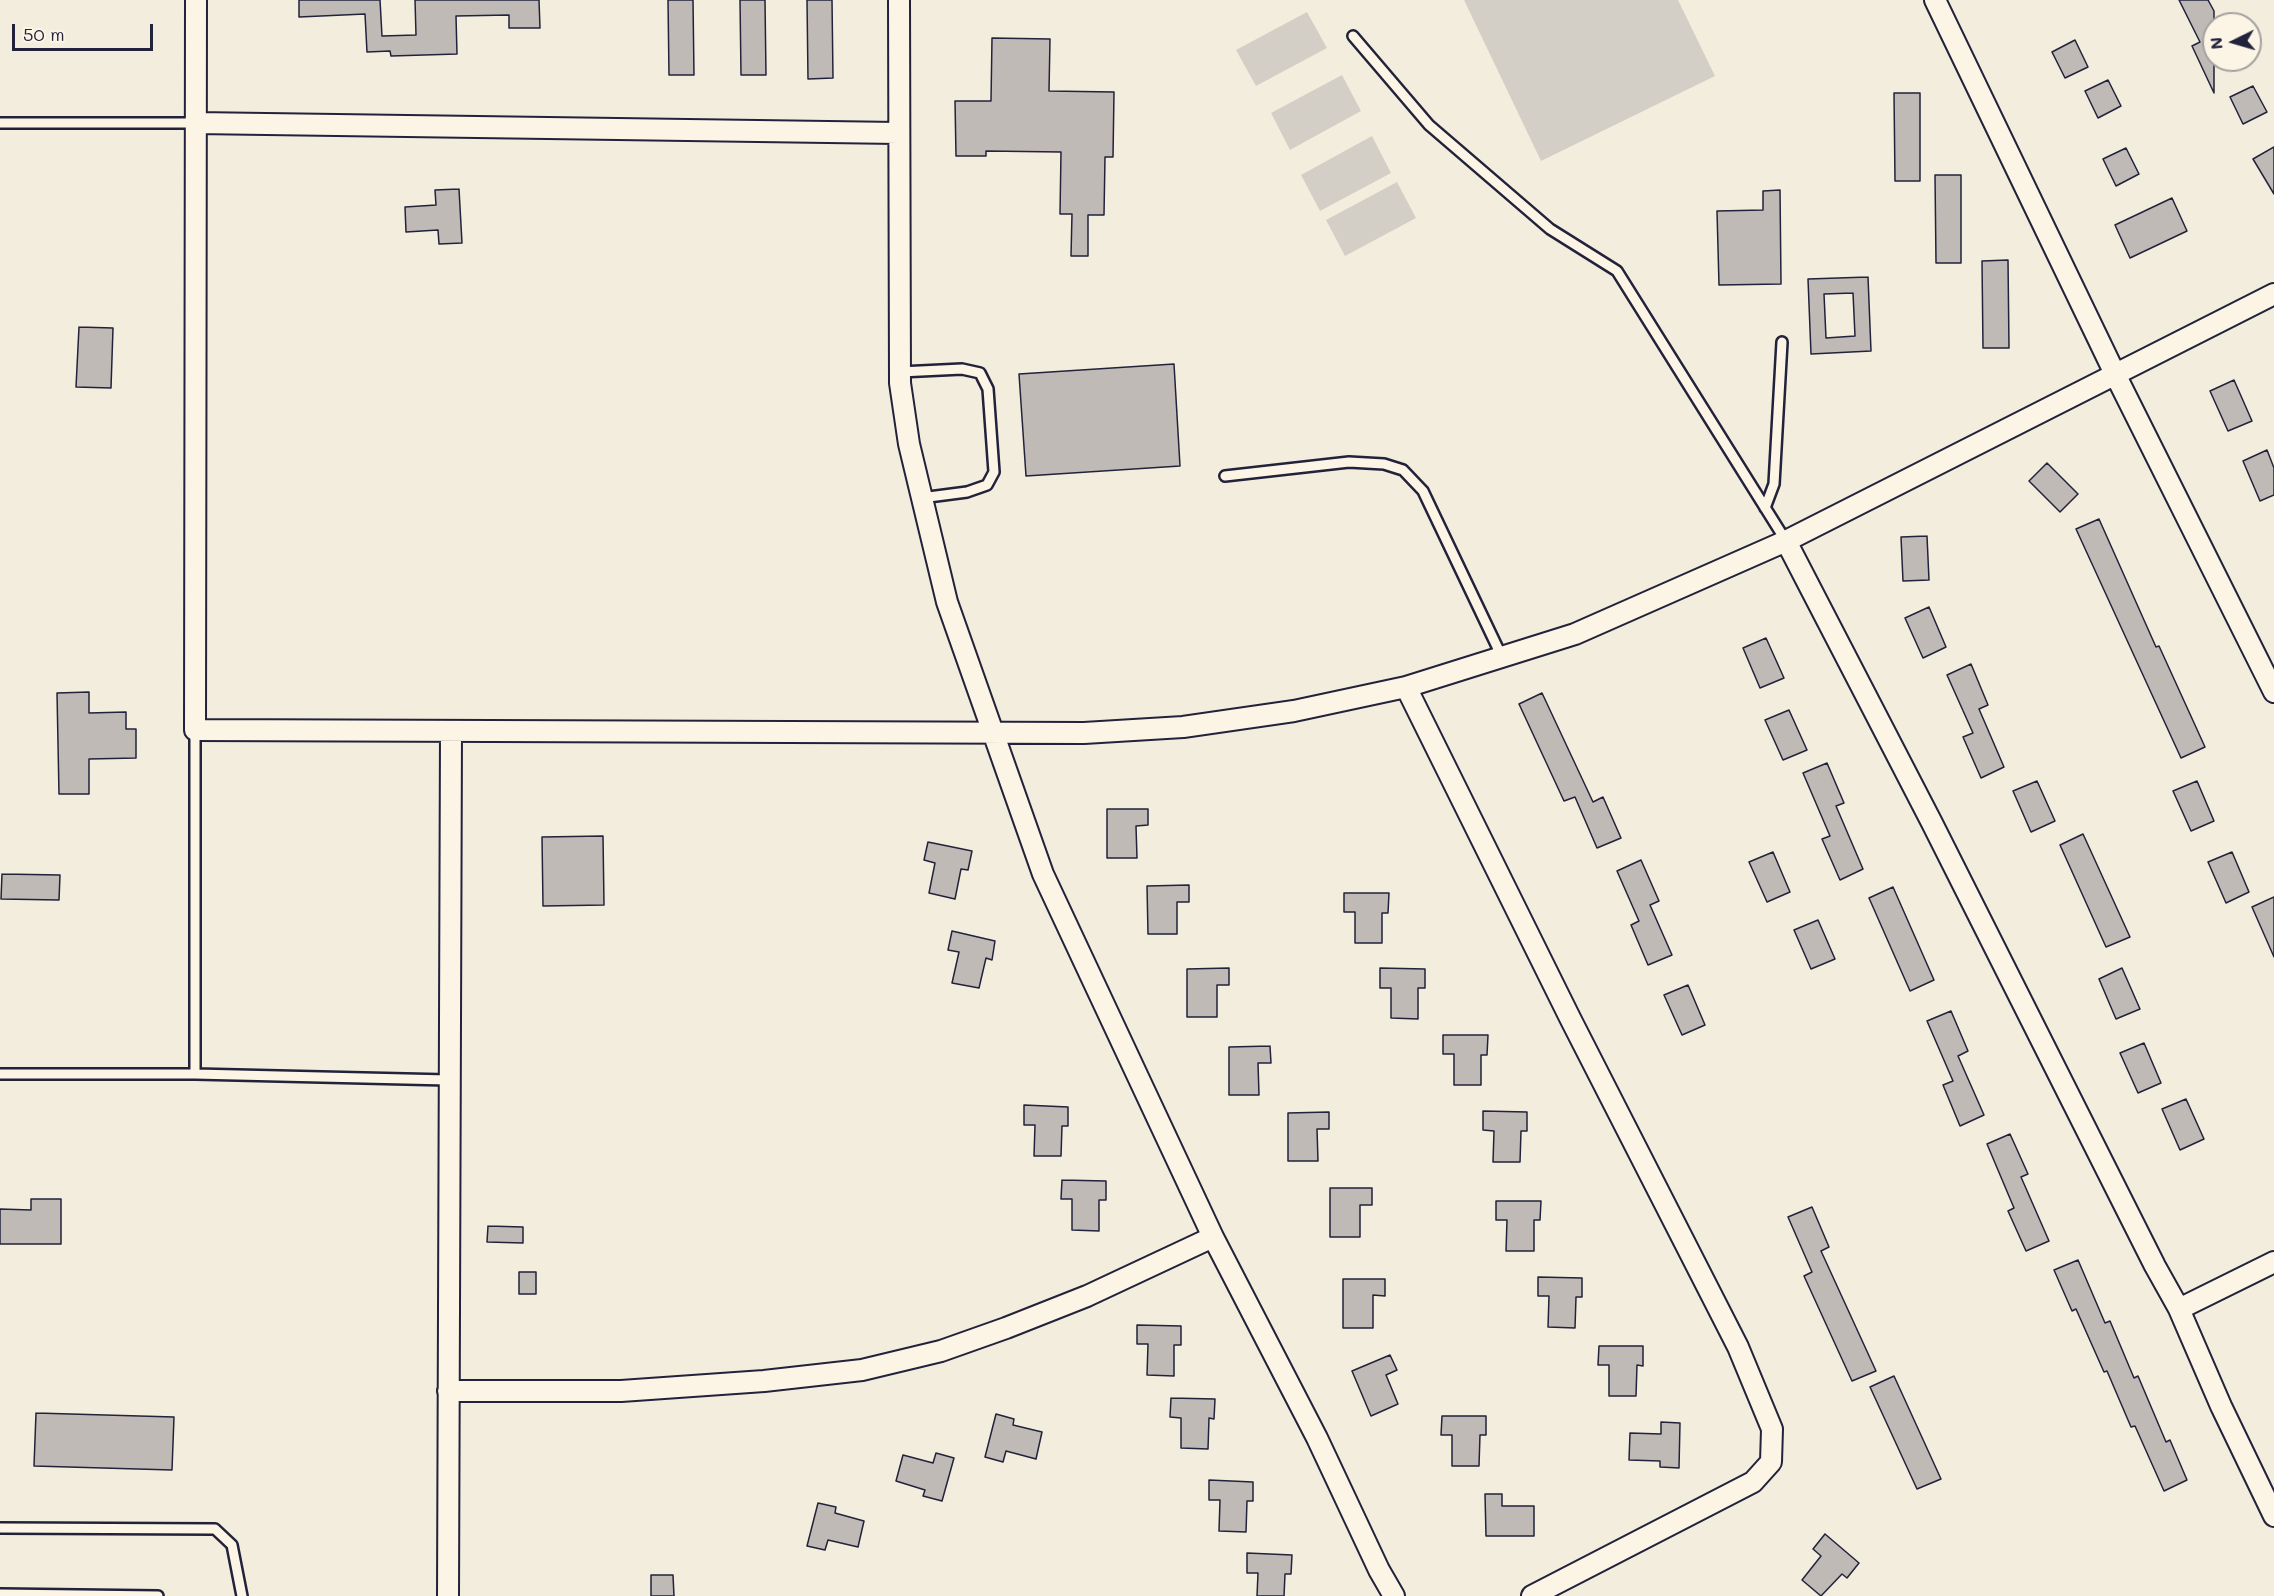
<!DOCTYPE html>
<style>
body{margin:0}
#map{position:relative;width:2274px;height:1596px;overflow:hidden;background:#f3edde;font-family:Mali,sans-serif}
canvas{display:block}
.north{position:absolute;left:2202px;top:12px;width:60px;height:60px;box-sizing:border-box;background:#fcf5e5;border:2px solid #a5a1a1;border-radius:50%;rotate:265deg;font-size:16px;font-weight:700;line-height:24px;text-align:center;color:#22223b}
.north::after{content:'';display:block;margin:auto;width:21px;height:27px;background:#22223b;clip-path:polygon(50% 0,100% 100%,50% 72%,0 100%)}
.scale{position:absolute;left:12px;top:24px;width:141px;height:27px;box-sizing:border-box;border:3px solid #22223b;border-top:0;padding-left:8px;font-size:18px;line-height:21px;white-space:nowrap;color:#22223b;-webkit-text-stroke:4px #fcf5e5;paint-order:stroke}
</style>
<div id="map">
<canvas width="2274" height="1596"></canvas>
<div class="north">N</div>
<div class="scale">50 m</div>
</div>
<script>
const context = document.querySelector('canvas').getContext('2d');
context.lineJoin = 'round';
function fillPath(path, color) { context.fillStyle = color; context.fill(path, 'evenodd'); }
const shape = rows => new Path2D(rows.map(r => 'M' + r).join(''));
function trace(path, color, width, dash) { context.strokeStyle = color; context.lineWidth = width; context.lineCap = dash ? 'butt' : 'round'; context.setLineDash(dash || []); context.stroke(path); }
fillPath(shape([
 [1464,0,1678,0,1715,76,1541,161],
 [1307,12,1327,48,1256,86,1236,50],
 [1342,75,1361,111,1290,150,1271,113],
 [1372,136,1391,173,1320,211,1301,175],
 [1397,182,1416,218,1345,256,1326,220]
]), '#d4cfc6');
const building = shape([
 [299,0,380,0,382,36,416,35,415,0,539,0,540,28,509,28,509,15,456,16,457,54,391,56,390,51,367,52,365,14,299,17,299,0],
 [668,0,693,0,694,75,669,75,668,0],
 [740,0,765,0,766,75,741,75,740,0],
 [807,0,832,0,833,78,808,79,807,0],
 [2179,0,2208,0,2214,11,2214,93,2192,46,2200,42,2179,0],
 [992,38,1050,39,1049,91,1114,92,1113,157,1105,157,1104,215,1088,215,1088,256,1071,256,1072,214,1060,214,1061,152,986,151,986,156,956,156,955,101,991,101,992,38],
 [2075,40,2088,67,2065,78,2052,52,2075,40],
 [2108,80,2121,106,2098,118,2085,91,2108,80],
 [2253,86,2267,112,2243,124,2230,97,2253,86],
 [1894,93,1920,93,1920,181,1895,181,1894,93],
 [2274,147,2274,194,2253,159,2274,147],
 [2126,148,2139,174,2116,186,2103,159,2126,148],
 [1935,175,1961,175,1961,263,1936,263,1935,175],
 [459,189,462,243,439,244,438,230,406,232,405,207,436,205,435,190,459,189],
 [1780,190,1781,284,1719,285,1717,211,1763,210,1763,191,1780,190],
 [2172,198,2187,231,2130,258,2115,225,2172,198],
 [2008,260,2009,348,1983,348,1982,261,2008,260],
 [1868,277,1871,351,1811,354,1808,279,1868,277],
 [1853,293,1855,336,1826,338,1824,294,1853,293],
 [79,327,113,328,111,388,76,387,79,327],
 [1174,364,1180,466,1026,476,1019,374,1174,364],
 [2234,380,2252,421,2228,431,2210,391,2234,380],
 [2267,450,2274,468,2274,495,2260,501,2243,461,2267,450],
 [2047,463,2078,494,2060,512,2029,481,2047,463],
 [2099,519,2156,647,2159,646,2205,747,2181,758,2076,529,2099,519],
 [1927,536,1929,580,1903,581,1901,537,1927,536],
 [1929,607,1946,647,1923,658,1905,618,1929,607],
 [1766,638,1784,678,1760,688,1743,648,1766,638],
 [1971,664,1988,705,1979,709,2004,767,1981,778,1963,737,1973,733,1947,675,1971,664],
 [89,692,89,713,126,712,126,729,136,729,136,758,89,759,89,794,59,794,57,693,89,692],
 [1542,693,1593,802,1603,797,1621,838,1597,848,1575,797,1564,801,1519,704,1542,693],
 [1789,710,1807,750,1783,760,1765,720,1789,710],
 [1827,763,1844,803,1836,806,1863,869,1840,880,1822,839,1830,836,1803,773,1827,763],
 [2037,781,2055,821,2031,832,2013,791,2037,781],
 [2197,781,2214,821,2191,831,2173,791,2197,781],
 [1107,809,1148,809,1148,825,1136,826,1137,858,1107,858,1107,809],
 [2083,834,2130,937,2106,947,2060,845,2083,834],
 [603,836,604,905,543,906,542,837,603,836],
 [928,842,972,851,968,870,961,869,955,899,929,893,935,863,924,860,928,842],
 [1773,852,1790,892,1767,902,1749,862,1773,852],
 [2232,852,2249,892,2226,903,2208,862,2232,852],
 [1641,860,1659,901,1650,905,1672,955,1648,965,1631,925,1639,921,1617,871,1641,860],
 [2,874,60,875,59,900,1,899,2,874],
 [1189,885,1189,902,1177,902,1177,934,1148,934,1147,886,1189,885],
 [1893,887,1934,980,1910,991,1869,898,1893,887],
 [1344,893,1389,893,1388,913,1382,913,1382,943,1355,943,1355,912,1344,912,1344,893],
 [2274,897,2274,957,2252,907,2274,897],
 [1818,920,1835,959,1811,969,1794,930,1818,920],
 [952,931,995,941,992,960,986,958,979,988,952,983,959,952,948,950,952,931],
 [1229,968,1229,985,1217,985,1217,1017,1187,1017,1187,969,1229,968],
 [1380,968,1425,969,1425,988,1418,988,1418,1019,1391,1018,1391,988,1380,988,1380,968],
 [2122,968,2140,1009,2116,1019,2099,979,2122,968],
 [1688,985,1705,1025,1682,1035,1664,995,1688,985],
 [1951,1011,1968,1051,1958,1056,1984,1115,1960,1126,1943,1085,1953,1081,1927,1021,1951,1011],
 [1443,1035,1488,1035,1487,1055,1481,1055,1481,1085,1454,1085,1454,1054,1443,1054,1443,1035],
 [2144,1043,2161,1083,2138,1093,2120,1053,2144,1043],
 [1270,1046,1271,1063,1258,1063,1259,1095,1229,1095,1229,1047,1270,1046],
 [2186,1099,2204,1139,2180,1150,2162,1109,2186,1099],
 [1024,1105,1068,1107,1068,1126,1062,1126,1061,1156,1034,1156,1035,1125,1024,1125,1024,1105],
 [1483,1111,1527,1112,1527,1131,1521,1131,1520,1162,1493,1162,1494,1131,1483,1130,1483,1111],
 [1329,1112,1329,1129,1317,1129,1318,1161,1288,1161,1288,1113,1329,1112],
 [2010,1134,2028,1174,2021,1177,2049,1241,2026,1251,2008,1211,2014,1208,1987,1144,2010,1134],
 [1062,1180,1106,1181,1106,1200,1099,1200,1099,1231,1072,1230,1072,1199,1061,1199,1062,1180],
 [1330,1188,1372,1188,1372,1205,1360,1205,1360,1237,1330,1237,1330,1188],
 [31,1199,61,1199,61,1244,0,1244,0,1209,31,1210,31,1199],
 [1496,1201,1541,1201,1540,1220,1534,1220,1534,1251,1506,1251,1507,1220,1496,1220,1496,1201],
 [1812,1207,1829,1247,1821,1251,1876,1371,1852,1381,1804,1276,1812,1272,1788,1217,1812,1207],
 [488,1226,523,1227,523,1243,487,1242,488,1226],
 [2078,1260,2105,1323,2110,1321,2134,1378,2138,1376,2166,1442,2170,1440,2187,1480,2164,1491,2135,1426,2131,1427,2107,1371,2104,1372,2076,1309,2072,1311,2054,1270,2078,1260],
 [519,1272,536,1272,536,1294,519,1294,519,1272],
 [1538,1277,1582,1278,1582,1297,1576,1297,1575,1328,1548,1327,1549,1296,1538,1296,1538,1277],
 [1343,1279,1385,1279,1385,1296,1373,1295,1373,1328,1343,1328,1343,1279],
 [1137,1325,1181,1326,1181,1345,1174,1345,1174,1376,1147,1375,1148,1344,1137,1344,1137,1325],
 [1599,1346,1643,1346,1643,1366,1637,1365,1636,1396,1609,1396,1609,1365,1598,1365,1599,1346],
 [1390,1355,1397,1370,1386,1375,1398,1404,1371,1416,1352,1371,1390,1355],
 [1894,1376,1941,1479,1917,1489,1870,1387,1894,1376],
 [1171,1398,1215,1399,1214,1419,1209,1418,1208,1449,1181,1448,1181,1418,1170,1417,1171,1398],
 [36,1413,174,1417,172,1470,34,1466,36,1413],
 [996,1414,1014,1419,1013,1425,1042,1432,1036,1459,1006,1451,1003,1462,985,1457,996,1414],
 [1442,1416,1486,1416,1486,1435,1480,1435,1479,1466,1452,1466,1452,1435,1441,1435,1442,1416],
 [1661,1422,1680,1423,1679,1468,1660,1467,1660,1461,1629,1460,1630,1433,1661,1434,1661,1422],
 [936,1453,954,1458,942,1501,923,1496,925,1490,896,1481,903,1455,933,1463,936,1453],
 [1209,1480,1253,1482,1253,1501,1247,1501,1246,1532,1219,1531,1220,1500,1209,1500,1209,1480],
 [1485,1494,1502,1494,1502,1506,1534,1506,1534,1536,1486,1536,1485,1494],
 [818,1503,836,1507,835,1513,864,1521,858,1547,828,1540,825,1550,807,1546,818,1503],
 [1825,1534,1859,1563,1847,1578,1842,1574,1821,1596,1802,1580,1821,1556,1813,1549,1825,1534],
 [1247,1553,1292,1555,1291,1574,1285,1574,1284,1596,1257,1596,1258,1573,1247,1573,1247,1553],
 [651,1575,673,1575,674,1596,651,1596,651,1575]
]);
fillPath(building, '#bfbab6');
trace(building, '#22223b', 1.5);
const service = shape([
 [1353,36,1429,125,1550,229,1617,271,1786,541],
 [0,123,196,123],
 [900,372,962,369,980,373,988,389,994,472,987,485,967,492,921,498],
 [1225,476,1349,462,1384,464,1403,470,1423,491,1502,657],
 [1765,508,1774,484,1782,342],
 [195,730,195,1074],
 [0,1074,195,1074,448,1080],
 [0,1528,215,1529,232,1545,242,1596],
 [0,1594,158,1596]
]);
const minor = shape([
 [196,0,195,730,1084,733,1183,727,1294,711,1406,687,1575,634,1786,541,2274,294],
 [899,0,900,383,909,444,947,602,1043,874,1213,1237,1317,1438,1379,1570,1394,1596],
 [1935,0,2116,376,2274,692],
 [196,123,898,133],
 [1786,541,1932,823,2155,1266,2179,1309,2274,1262],
 [1406,687,1570,1018,1738,1347,1772,1429,1771,1462,1753,1482,1532,1596],
 [2179,1309,2221,1406,2274,1516],
 [448,1391,621,1391,764,1381,862,1370,941,1351,1006,1328,1087,1296,1213,1237],
 [448,1596,451,732]
]);
trace(service, '#22223b', 14);
trace(minor, '#22223b', 24);
trace(service, '#fcf5e5', 9);
trace(minor, '#fcf5e5', 20);
</script>
